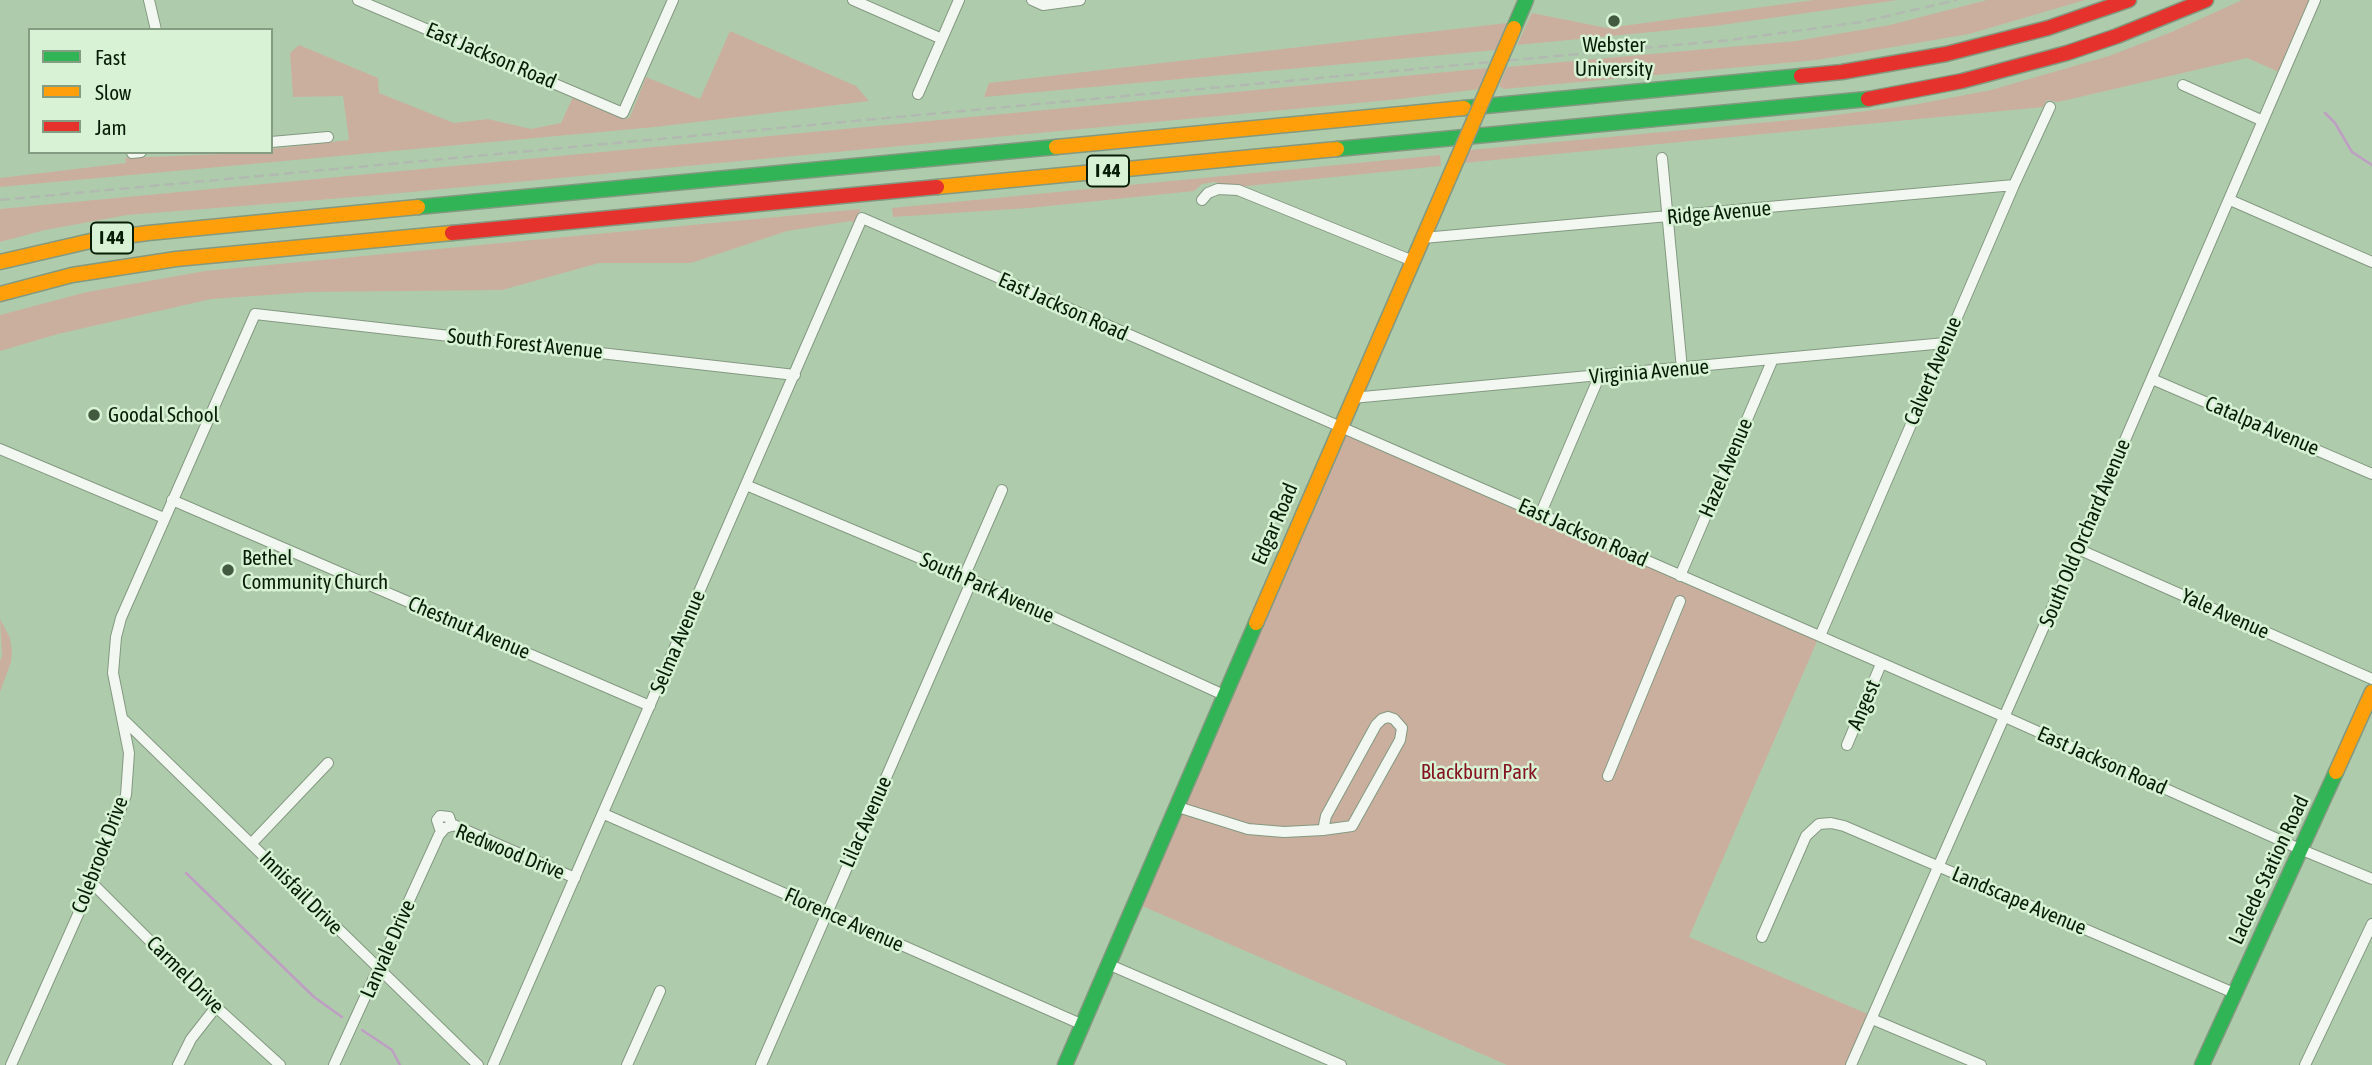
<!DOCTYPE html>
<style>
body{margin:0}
#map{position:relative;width:2372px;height:1065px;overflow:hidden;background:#aeccab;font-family:"Asap Condensed",sans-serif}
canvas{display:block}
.legend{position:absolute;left:28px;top:28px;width:245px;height:126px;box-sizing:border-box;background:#d7f2d4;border:2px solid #849d82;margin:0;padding:9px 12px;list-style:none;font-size:21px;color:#081d07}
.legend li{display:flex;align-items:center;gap:14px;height:35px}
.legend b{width:35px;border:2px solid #849d82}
</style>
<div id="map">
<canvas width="2372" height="1065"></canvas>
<ul class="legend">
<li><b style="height:9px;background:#30b455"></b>Fast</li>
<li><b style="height:9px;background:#ff9f0a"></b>Slow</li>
<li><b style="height:9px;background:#e5322d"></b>Jam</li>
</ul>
</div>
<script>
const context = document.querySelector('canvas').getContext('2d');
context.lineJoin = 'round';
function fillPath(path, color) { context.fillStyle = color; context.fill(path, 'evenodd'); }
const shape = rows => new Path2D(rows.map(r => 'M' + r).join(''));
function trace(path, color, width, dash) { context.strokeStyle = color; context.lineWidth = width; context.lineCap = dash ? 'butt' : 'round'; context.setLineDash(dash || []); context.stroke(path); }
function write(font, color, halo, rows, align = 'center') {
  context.font = font + ' "Asap Condensed",sans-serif'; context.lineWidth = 5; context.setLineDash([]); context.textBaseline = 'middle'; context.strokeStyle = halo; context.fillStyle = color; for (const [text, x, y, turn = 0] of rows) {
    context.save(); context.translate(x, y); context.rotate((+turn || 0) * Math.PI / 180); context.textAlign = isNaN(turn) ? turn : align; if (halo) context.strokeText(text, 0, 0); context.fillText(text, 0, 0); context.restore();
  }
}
fillPath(shape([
 [1814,0,1898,0,1714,26,1517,45,1532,13,1607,28],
 [1987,0,2085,0,1969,34,1817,60,1504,89,1499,86,1507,67,1796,41,1890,25],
 [2242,0,2309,0,2279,72,2247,58,2058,102,2047,100,2043,107,1463,163,1470,150,1812,118,1913,105,1991,90,2109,56,2174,31],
 [1507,23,1496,50,984,97,989,83],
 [730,31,856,86,869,101,655,127,0,187,0,178,126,163,125,158,271,152,271,149,349,140,343,96,293,97,290,53,299,45,378,78,379,93,454,123,488,119,531,129,561,123,573,97,626,119,630,117,646,77,700,99],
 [1488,68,1480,89,1400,99,368,196,127,215,45,230,0,242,0,209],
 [1440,155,1441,166,1237,187,1214,182,1202,184,1194,191,1029,208,893,217,892,208],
 [861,209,854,223,851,221,787,231,691,263,599,263,502,290,310,292,211,299,58,334,0,351,0,315,87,292,205,271],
 [1341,432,1818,639,1689,937,1870,1015,1847,1065,1507,1065,1140,905],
 [0,619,10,638,12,651,11,662,0,692,0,661,2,656]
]), '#cbaf9e');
trace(shape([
 [2325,113,2335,123,2352,152,2372,165],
 [186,873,314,997,342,1017],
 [362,1030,392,1050,400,1065]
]), '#bf9ec4', 2.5);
const street = shape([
 [149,0,156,30],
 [358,0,623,113,673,0],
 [853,0,942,39],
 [1032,0,1043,5,1080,0],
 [2183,85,2263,121],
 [918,94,959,0],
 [271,142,328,137],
 [132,153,141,152],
 [1662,158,1682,369],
 [1202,200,1208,193,1218,189,1238,190,1413,261],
 [2230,200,2372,262],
 [1423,238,2014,185],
 [2152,379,2372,474],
 [1352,398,1945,343],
 [0,449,164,518],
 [746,485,972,580,1226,696],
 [172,500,650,706],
 [1540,515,1599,377],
 [2078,549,2372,679],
 [1680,576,1772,361],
 [964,577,1002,490],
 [1820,636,2014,185,2050,107],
 [125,721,478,1065],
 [1847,745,1881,664],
 [1608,776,1680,601],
 [1178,807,1248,829,1284,832,1323,830,1352,826,1400,740,1402,728,1394,719,1388,717,1382,719,1376,725,1326,816,1323,830],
 [604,814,1083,1025],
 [441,832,437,820,440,816,449,817,452,826],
 [252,843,328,763],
 [92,883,216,1007,280,1065],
 [1762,937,1806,836,1819,824,1831,823,1844,826,2234,993],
 [1110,965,1341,1065],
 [1872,1019,1981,1065],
 [11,1065,92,883,126,795,129,753,113,673,116,637,121,618,255,314,795,375],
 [178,1065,191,1039,216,1007],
 [334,1065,439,835,445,828,454,825,575,878],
 [493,1065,862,218,2005,717,2302,850,2372,879],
 [627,1065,660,991],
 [761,1065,972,580],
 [1851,1065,2078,549,2315,0],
 [2305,1065,2372,924]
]);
const fast = shape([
 [1514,28,1526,0],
 [1464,108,1801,76],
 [1337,149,1868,99],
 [418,207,1056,147],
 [1065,1065,1256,623],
 [2202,1065,2336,772]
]);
const slow = shape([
 [1056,147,1464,108],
 [937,187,1337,149],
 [0,262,95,240,148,233,418,207],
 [0,294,72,275,176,259,452,233],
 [1256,623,1449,178],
 [2336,772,2372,692]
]);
const jam = shape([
 [1801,76,1842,72,1946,54,2048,28,2129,0],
 [1868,99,1962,81,2067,53,2117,36,2206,0],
 [452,233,937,187]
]);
trace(street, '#839981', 12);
trace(fast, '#839981', 17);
trace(slow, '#839981', 17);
trace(jam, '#839981', 17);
trace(street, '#f3f7f2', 10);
trace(fast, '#30b455', 14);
trace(slow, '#ff9f0a', 14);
trace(jam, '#e5322d', 14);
trace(shape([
 [0,200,1730,40,1861,22,1957,0]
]), '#b1b9b1', 2.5, [10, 5]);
const slowBridge = shape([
 [1449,178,1514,28]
]);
trace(slowBridge, '#839981', 17, []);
trace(slowBridge, '#ff9f0a', 14);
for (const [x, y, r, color] of [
 [1614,21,7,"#425a40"],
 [94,415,7,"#425a40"],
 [228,570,7,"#425a40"]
]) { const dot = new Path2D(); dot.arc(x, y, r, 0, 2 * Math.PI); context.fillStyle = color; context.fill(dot); trace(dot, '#d7f2d4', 2.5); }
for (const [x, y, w] of [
 [1108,171,42],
 [112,238,42]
]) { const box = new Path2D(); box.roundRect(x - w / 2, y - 15.5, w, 31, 5); context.fillStyle = '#d7f2d4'; context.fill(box); trace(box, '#081d07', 2); }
write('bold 19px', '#081d07', null, [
 ["I 44",1108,171],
 ["I 44",112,238]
]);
write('21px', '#081d07', '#d7f2d4', [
 ["Webster",1614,45,"center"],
 ["University",1614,69,"center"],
 ["Goodal School",108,415],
 ["Bethel",242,558],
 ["Community Church",242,582]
], 'left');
write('21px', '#081d07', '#d7f2d4', [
 ["East Jackson Road",491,56,23],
 ["Ridge Avenue",1719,213,-5],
 ["East Jackson Road",1063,307,24],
 ["South Forest Avenue",525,344,6],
 ["Calvert Avenue",1933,371,-67],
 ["Virginia Avenue",1649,372,-5],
 ["Catalpa Avenue",2262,426,23],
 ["Hazel Avenue",1726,468,-67],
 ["Edgar Road",1275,524,-67],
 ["East Jackson Road",1583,533,24],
 ["South Old Orchard Avenue",2085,533,-67],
 ["South Park Avenue",987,588,24],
 ["Yale Avenue",2225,614,24],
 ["Chestnut Avenue",469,628,23],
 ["Selma Avenue",678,642,-67],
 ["Angest",1864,705,-67],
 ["East Jackson Road",2102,761,24],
 ["Lilac Avenue",866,822,-66],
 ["Redwood Drive",510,852,22],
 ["Colebrook Drive",100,855,-69],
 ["Laclede Station Road",2269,870,-65],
 ["Innisfail Drive",301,893,45],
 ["Landscape Avenue",2019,901,23],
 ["Florence Avenue",844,920,24],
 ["Lanvale Drive",388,949,-66],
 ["Carmel Drive",185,975,45]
]);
write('21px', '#841520', '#d7f2d4', [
 ["Blackburn Park",1479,772]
]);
</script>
